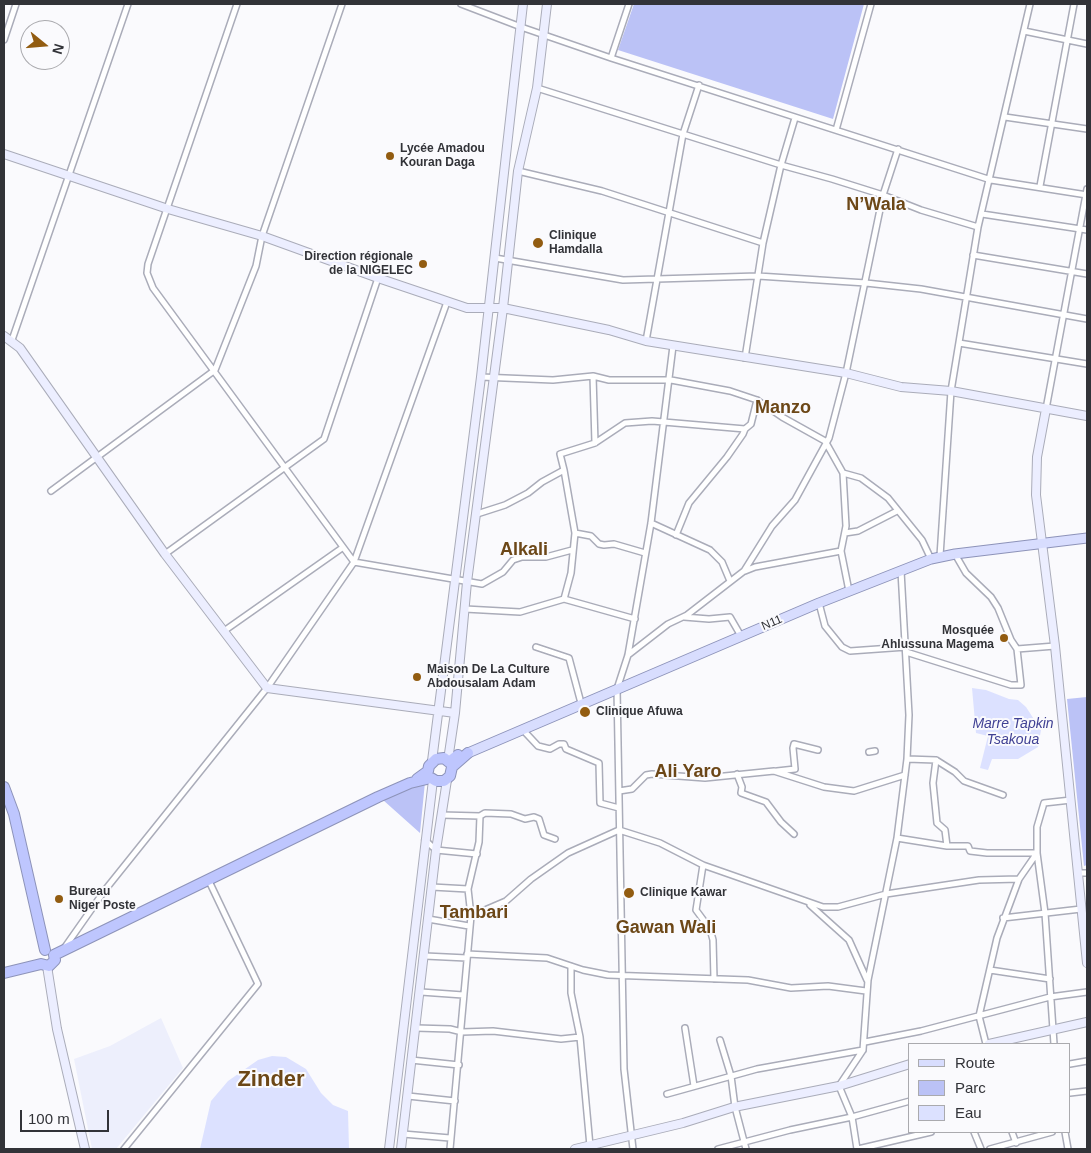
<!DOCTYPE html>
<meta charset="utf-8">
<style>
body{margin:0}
#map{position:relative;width:1091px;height:1153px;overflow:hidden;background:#fafafd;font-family:Arial,sans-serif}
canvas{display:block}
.frame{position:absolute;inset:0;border:5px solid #323338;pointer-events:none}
.legend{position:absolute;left:908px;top:1043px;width:162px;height:90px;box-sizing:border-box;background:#fafafd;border:1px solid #aaaaae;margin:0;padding:6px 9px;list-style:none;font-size:15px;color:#323338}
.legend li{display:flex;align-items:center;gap:10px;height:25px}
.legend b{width:25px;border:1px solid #aaaaae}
.north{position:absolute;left:20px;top:20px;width:50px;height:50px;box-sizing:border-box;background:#fafafd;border:1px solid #aaaaae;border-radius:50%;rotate:107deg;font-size:14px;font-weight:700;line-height:20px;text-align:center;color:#323338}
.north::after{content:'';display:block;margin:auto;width:18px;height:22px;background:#925c11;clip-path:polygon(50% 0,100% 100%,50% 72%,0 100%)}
.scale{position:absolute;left:20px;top:1110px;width:89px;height:22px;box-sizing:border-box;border:2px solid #323338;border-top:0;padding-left:6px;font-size:15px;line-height:18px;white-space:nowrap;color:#323338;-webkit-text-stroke:4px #fafafd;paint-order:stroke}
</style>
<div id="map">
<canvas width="1091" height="1153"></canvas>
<div class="frame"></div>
<ul class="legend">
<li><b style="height:6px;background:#d8ddfe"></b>Route</li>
<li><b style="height:14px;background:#bbc2f6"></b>Parc</li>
<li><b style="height:14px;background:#dce1ff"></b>Eau</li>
</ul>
<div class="north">N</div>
<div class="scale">100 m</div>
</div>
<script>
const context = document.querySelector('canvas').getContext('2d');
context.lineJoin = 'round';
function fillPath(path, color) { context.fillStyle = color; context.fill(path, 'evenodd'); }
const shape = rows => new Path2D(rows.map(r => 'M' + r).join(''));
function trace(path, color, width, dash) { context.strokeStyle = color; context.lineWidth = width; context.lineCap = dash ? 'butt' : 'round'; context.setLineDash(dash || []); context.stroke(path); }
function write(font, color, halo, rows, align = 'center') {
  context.font = font + ' Arial,sans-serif'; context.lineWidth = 4; context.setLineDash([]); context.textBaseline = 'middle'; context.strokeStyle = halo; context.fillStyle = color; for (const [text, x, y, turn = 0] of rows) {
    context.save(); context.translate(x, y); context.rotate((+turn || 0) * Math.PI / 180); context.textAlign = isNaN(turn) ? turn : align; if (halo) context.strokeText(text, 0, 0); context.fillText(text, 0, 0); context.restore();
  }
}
fillPath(shape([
 [161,1018,183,1068,116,1149,92,1149,74,1059,110,1046]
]), '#edeffc');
fillPath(shape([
 [634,4,864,4,833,119,618,50],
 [1087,697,1087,865,1084,866,1067,699],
 [425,782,420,833,383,800]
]), '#bbc2f6');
fillPath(shape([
 [972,688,986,690,1009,699,1018,700,1026,707,1041,730,1038,747,1018,759,992,759,988,770,980,768,988,736,976,733],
 [272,1056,286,1057,306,1069,321,1093,333,1105,348,1111,349,1149,200,1149,211,1101,228,1081,258,1060]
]), '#dce1ff');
const street = shape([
 [237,4,148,264,147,273,153,288,354,562,482,584,503,572,513,560,522,557,546,557,572,550],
 [461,4,521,27,611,58,991,180,1087,195],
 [1024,31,1087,44],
 [4,40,16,4],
 [611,58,629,4],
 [537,88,781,165,832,179,883,195,921,210,978,227],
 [1005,117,1087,129],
 [836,130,871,4],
 [518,171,602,191,763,243],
 [1040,186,1074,4],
 [982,214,1087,230],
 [973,255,1087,274],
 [495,258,623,280,758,276,866,283,921,289,1087,319],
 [12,340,128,4],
 [646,341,683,134,699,85],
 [959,343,1087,364],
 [745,358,763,243,781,165,795,118],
 [593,376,595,443],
 [481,377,553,380,593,376,609,380,671,380,730,391,757,400,782,417,825,441,843,473,846,526,841,551,849,591],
 [1046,409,1087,189],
 [564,470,575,533,591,536,599,544,604,545,614,544,645,553],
 [843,473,861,478,888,498,922,540,931,559],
 [51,491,215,370,256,266,262,236,342,4],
 [477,514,505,505,528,493,542,482,564,470,560,454,595,443,625,423,652,421,745,429,751,424,757,400],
 [651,523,710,550,722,562,730,581],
 [845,533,858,531,897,511],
 [676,535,689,503,727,457,743,434,745,429],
 [165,554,324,439,378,278],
 [940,556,951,391,978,227,1030,4],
 [745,571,755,567,841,551],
 [564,599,571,573,575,533],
 [819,603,825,626,842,647,850,651,906,647],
 [465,609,520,612,564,599,635,619],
 [684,617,709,619,730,617,741,636],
 [224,631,342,548],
 [536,647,569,658,581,703],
 [1017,649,1055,646],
 [906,652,1011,685,1021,685,1017,649,1011,640,998,608,991,597,966,573,955,554],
 [628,655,668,624,687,615,744,571,772,526,795,500,829,438,846,373,883,195,898,149],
 [523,730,538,746,550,749,559,744,564,744,566,749,599,763,600,803,619,808],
 [869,752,875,751],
 [907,759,936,760,955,772,964,781,1003,795],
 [936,760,933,783,937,823,945,830,947,846],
 [777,771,795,769,793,748,794,744,818,750],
 [737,774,742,787,741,793,766,802,781,822,794,834],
 [619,791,632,789,646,775,652,774,705,778,774,771,824,787,854,791,905,775],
 [441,815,480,816,485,813,511,814,525,819,534,817,539,819,544,835,555,839],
 [897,838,947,846,968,846,970,851,987,853,1037,853,1045,913,1054,1044],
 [425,840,436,850,477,854],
 [703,865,696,910,710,929,713,940,714,979],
 [1079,873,1087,873],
 [432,887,468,889],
 [810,905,849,940,867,980],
 [471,916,506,901,531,879,568,853,619,830,660,843,703,865,823,907,838,907,886,894,979,880,1019,879,1037,853,1037,827,1044,803,1071,800],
 [1003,918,1081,909],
 [428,919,469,926],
 [65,947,105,890,267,688,354,562,447,302],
 [467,954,547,958,583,970,608,975,748,980,791,988,828,986,866,991],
 [425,956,467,958],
 [571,966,571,993,580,1037,590,1146],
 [990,970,1050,979],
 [421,992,463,995],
 [416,1028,450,1029,462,1032,493,1031,561,1039,580,1037],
 [685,1028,694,1086],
 [720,1040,731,1076,735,1107,746,1149],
 [865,1042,921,1031,1050,997,1087,992],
 [986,1044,979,1016,997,938,1019,879],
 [411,1060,459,1065],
 [1070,1064,1087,1061],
 [1070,1093,1087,1091],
 [667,1094,757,1069,863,1050],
 [408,1096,455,1101],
 [974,1132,981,1149],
 [1012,1132,1016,1143],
 [1065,1132,1068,1149],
 [403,1134,450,1138],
 [124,1149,258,984,208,879],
 [450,1149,471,916,468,889,479,842,480,816],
 [633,1149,624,1069,617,689,628,655,651,523,673,346],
 [718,1149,790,1130,852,1117,910,1101],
 [857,1149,852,1117,839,1086,863,1050,868,980,897,838,907,759,909,715,901,571],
 [858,1149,931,1132],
 [990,1149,1052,1132]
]);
const secondary = shape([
 [4,154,168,209,262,236,378,278,467,308,503,308,609,330,646,341,846,373,901,387,951,391,1087,416],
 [4,336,20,348,165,554,267,688,455,713],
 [1046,409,1037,457,1036,495,1055,646,1087,963],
 [448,760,455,713,467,582,503,308,518,171,537,88,547,4],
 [432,761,481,377,523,4],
 [47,966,57,1029,85,1149],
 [989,1044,1087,1022],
 [389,1149,433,780],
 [401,1149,436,850,447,780],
 [575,1149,683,1123,734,1107,839,1086,910,1064]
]);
const primary = shape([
 [468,753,819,603,931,559,955,554,1087,538]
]);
const highway = shape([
 [417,779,428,771,429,766,436,759,444,758,449,762,458,755],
 [4,787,14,814,45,950],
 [54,955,378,797,410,783,431,778,436,781,444,781,450,776,452,767,468,753],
 [4,973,41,964,49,966,55,960,54,955]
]);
trace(street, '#aaacb9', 8);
trace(secondary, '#aaacb9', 10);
trace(primary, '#8d93b9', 11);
trace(highway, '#8d93b9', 12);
trace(street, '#fff', 5);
trace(secondary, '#eceeff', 8);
trace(primary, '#d8ddfe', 9);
trace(highway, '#bec6fe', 10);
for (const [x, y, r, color] of [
 [390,156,5,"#925c11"],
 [538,243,6,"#925c11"],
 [423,264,5,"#925c11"],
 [1004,638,5,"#925c11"],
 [417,677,5,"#925c11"],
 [585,712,6,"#925c11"],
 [629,893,6,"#925c11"],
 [59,899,5,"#925c11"]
]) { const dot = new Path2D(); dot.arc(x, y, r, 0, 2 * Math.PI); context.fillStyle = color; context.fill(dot); trace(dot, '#fafafd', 2); }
write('bold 12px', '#323338', '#fafafd', [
 ["Lycée Amadou",400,149],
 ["Kouran Daga",400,163],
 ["Clinique",549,236],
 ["Hamdalla",549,250],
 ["Direction régionale",413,257,"right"],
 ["de la NIGELEC",413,271,"right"],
 ["Mosquée",994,631,"right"],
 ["Ahlussuna Magema",994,645,"right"],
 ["Maison De La Culture",427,670],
 ["Abdousalam Adam",427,684],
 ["Clinique Afuwa",596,712],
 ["Bureau",69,892],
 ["Niger Poste",69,906],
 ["Clinique Kawar",640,893]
], 'left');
write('12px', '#323338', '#fafafd', [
 ["N11",772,623,-23]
]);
write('italic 14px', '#404194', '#fafafd', [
 ["Marre Tapkin",1013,724],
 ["Tsakoua",1013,740]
]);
write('bold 18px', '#6c4717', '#fafafd', [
 ["N’Wala",876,205],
 ["Manzo",783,408],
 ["Alkali",524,550],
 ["Ali Yaro",688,772],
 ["Tambari",474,913],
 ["Gawan Wali",666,928]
]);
write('bold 22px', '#6c4717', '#fafafd', [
 ["Zinder",271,1080]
]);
</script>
